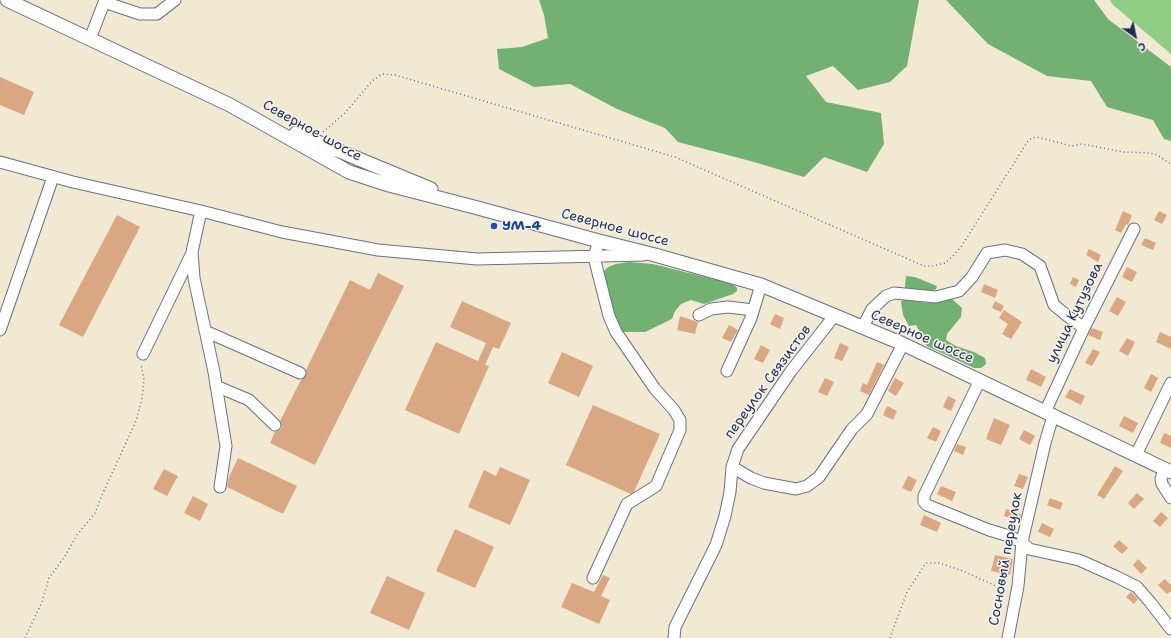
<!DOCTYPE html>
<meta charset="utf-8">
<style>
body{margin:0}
#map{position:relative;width:1171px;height:638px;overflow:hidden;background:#f1e9d2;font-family:"Shantell Sans",sans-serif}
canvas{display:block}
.north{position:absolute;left:1115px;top:16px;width:40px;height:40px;-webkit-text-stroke:3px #f7f3e8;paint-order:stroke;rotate:147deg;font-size:11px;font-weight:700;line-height:16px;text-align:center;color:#1b2f5e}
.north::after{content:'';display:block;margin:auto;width:14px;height:18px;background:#1b2f5e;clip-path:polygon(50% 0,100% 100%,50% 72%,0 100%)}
</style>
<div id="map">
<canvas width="1171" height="638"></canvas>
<div class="north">С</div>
</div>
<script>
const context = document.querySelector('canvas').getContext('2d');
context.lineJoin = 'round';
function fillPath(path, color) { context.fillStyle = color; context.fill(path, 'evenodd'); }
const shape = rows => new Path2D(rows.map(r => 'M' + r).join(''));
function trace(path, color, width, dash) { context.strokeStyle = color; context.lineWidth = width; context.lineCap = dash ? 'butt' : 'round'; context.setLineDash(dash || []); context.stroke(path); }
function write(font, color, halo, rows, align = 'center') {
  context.font = font + ' "Shantell Sans",sans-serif'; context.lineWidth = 3; context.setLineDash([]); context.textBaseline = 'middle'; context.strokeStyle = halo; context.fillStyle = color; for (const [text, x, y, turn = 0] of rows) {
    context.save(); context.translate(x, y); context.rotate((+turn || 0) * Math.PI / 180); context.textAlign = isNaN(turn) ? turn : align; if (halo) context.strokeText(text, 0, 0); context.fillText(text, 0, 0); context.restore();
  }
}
fillPath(shape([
 [1110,0,1171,0,1171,54,1112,4]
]), '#8fce84');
fillPath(shape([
 [539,0,919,0,907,66,890,82,858,90,833,66,806,76,826,102,881,113,884,144,867,172,824,157,804,177,754,162,678,142,665,128,617,109,570,84,534,87,499,69,497,49,522,47,548,38,544,15],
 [946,0,1094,0,1108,19,1171,67,1171,141,1164,139,1153,120,1107,107,1091,81,1047,76,988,44],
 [629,262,653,264,733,284,737,288,737,291,733,294,704,304,691,300,681,304,675,311,672,319,645,332,623,332,616,326,602,273,608,267,616,264],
 [906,276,915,277,937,286,936,289,930,292,908,290,905,287],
 [945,297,951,298,962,308,961,317,947,334,946,340,956,346,974,352,985,358,986,364,981,368,974,368,927,346,916,325,909,326,903,315,901,302,904,299,927,303]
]), '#73b172');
fillPath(shape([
 [0,77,34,92,24,115,0,105],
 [1123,211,1132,215,1128,225,1126,224,1121,233,1115,230],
 [1159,211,1167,215,1162,224,1154,220],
 [117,215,140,227,83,337,59,325],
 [1145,238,1156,243,1153,250,1141,245],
 [1089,249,1101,255,1098,262,1086,255],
 [1127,267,1137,272,1132,282,1122,277],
 [378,273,404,286,315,465,270,443,275,432,280,430,282,427,280,421,301,380,306,376,306,370,350,280,370,290],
 [1073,277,1079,280,1076,287,1070,284],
 [984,284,998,290,995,298,981,292],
 [1117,297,1126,302,1118,316,1109,311],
 [462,301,511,323,499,349,493,347,485,365,489,366,459,434,405,410,436,342,478,361,486,343,450,327],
 [995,301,1004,306,1001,312,992,308],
 [1004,310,1022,322,1011,339,1002,334,1008,324,999,318],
 [775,314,784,318,780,329,770,324],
 [680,316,698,322,695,334,677,330],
 [729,325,738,330,731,342,722,338],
 [1092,328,1103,332,1100,340,1088,335],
 [1160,332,1171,337,1171,349,1156,342],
 [1127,338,1135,342,1128,356,1119,351],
 [840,343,849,347,842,361,834,358],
 [761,345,770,350,763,363,754,359],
 [1093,349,1100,352,1092,366,1085,363],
 [562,352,593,366,579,397,548,383],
 [877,362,884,365,869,395,860,391,863,383,867,385],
 [1031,369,1046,377,1041,387,1026,380],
 [1151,374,1158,378,1151,392,1144,388],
 [825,378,834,382,827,396,818,392],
 [895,378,904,383,896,396,888,391],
 [1070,389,1085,396,1081,405,1065,397],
 [948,396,956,400,951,411,943,407],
 [593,405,660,434,634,492,631,494,566,465],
 [887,406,897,411,893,420,883,415],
 [1124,416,1138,423,1133,433,1119,426],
 [994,418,1010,425,1001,445,986,439],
 [933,427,941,431,936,442,927,438],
 [1024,430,1035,436,1030,445,1019,439],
 [1164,433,1171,436,1171,448,1160,443],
 [957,444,966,447,963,455,954,451],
 [238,458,297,486,283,514,227,487,229,477],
 [1115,466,1123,471,1104,499,1097,495],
 [500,467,530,480,510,525,468,507,484,470,496,476],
 [164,469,178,476,167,496,153,489],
 [1019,474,1028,477,1023,489,1014,486],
 [908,476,917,480,911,492,902,488],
 [941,486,956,492,952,501,937,494],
 [1137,493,1144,499,1134,509,1128,503],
 [193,496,208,504,200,521,184,513],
 [1050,498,1063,503,1060,510,1047,505],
 [1006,509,1021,514,1019,521,1004,516],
 [1161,512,1168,518,1160,527,1153,521],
 [924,515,941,523,937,532,920,525],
 [1042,523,1054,529,1050,537,1038,532],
 [455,529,494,547,475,588,436,571],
 [1119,540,1128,548,1122,554,1113,546],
 [995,555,1013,559,1010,575,991,571],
 [1138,559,1147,568,1141,574,1133,565],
 [603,575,610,578,601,596,610,600,599,624,561,607,572,583,594,592],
 [387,576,425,593,409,630,370,613],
 [1165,579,1171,585,1171,591,1167,594,1158,585],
 [1131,592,1138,599,1134,604,1126,597]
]), '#d9a882');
const minor = shape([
 [104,2,140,14,157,14,175,0],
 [90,39,105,0],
 [0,162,73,182,201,211,282,232,378,250,477,259,644,255],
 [201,211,192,252,194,278,214,372,226,446,220,487],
 [699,315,711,309,728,307,753,310],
 [863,327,872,309,886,296,894,293,936,297,959,291,972,277,987,253,1005,250,1022,254,1040,266,1054,305,1070,318,1084,328],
 [0,330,53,177],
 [205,331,300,373],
 [143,354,192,253],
 [727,371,751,318,761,285],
 [980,380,924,496,924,502,927,505,989,530,1009,536,1022,542,1029,549,1079,560,1117,577,1137,587,1150,602,1171,629],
 [216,386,249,400,275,425],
 [1045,412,1084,328,1134,229],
 [1136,455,1171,383],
 [732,467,751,478,764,483,796,489,807,486,819,477,852,429,867,414,903,344],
 [1164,469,1161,479,1162,484,1171,498],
 [593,578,627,504,656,486,680,430,680,420,674,410,655,389,616,332,609,316,594,257,599,241],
 [674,638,675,627,716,545,725,516,730,492,732,467,738,449,791,371,835,315],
 [1008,638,1018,586,1022,542,1045,443,1053,416]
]);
const major = shape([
 [7,0,230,105,349,172,389,185,474,207,599,241,655,255,761,285,903,344,1171,472],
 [296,133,431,189]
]);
trace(minor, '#667087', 13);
trace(major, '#667087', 15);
trace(shape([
 [323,132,345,113,372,81,382,74,395,75,675,157,924,266,933,266,945,263,952,257,961,247,1028,141,1032,138,1037,137,1071,146,1082,144,1124,152,1150,153,1157,155,1171,164],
 [25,638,42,602,49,578,65,556,77,535,95,513,103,493,136,421,142,398,144,380,141,364],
 [890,638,907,592,926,563,939,563,963,571,1007,591]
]), '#667087', 1.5, [1, 3]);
trace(minor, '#fff', 11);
trace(major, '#fff', 13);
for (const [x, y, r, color] of [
 [494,226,4,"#1a4fb4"]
]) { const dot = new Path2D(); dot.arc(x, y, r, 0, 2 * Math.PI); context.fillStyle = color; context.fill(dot); trace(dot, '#f7f3e8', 1.5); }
write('14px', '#1b2f5e', '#f7f3e8', [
 ["Северное шоссе",312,131,29],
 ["Северное шоссе",615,228,15],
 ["улица Кутузова",1075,313,-64],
 ["Северное шоссе",922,337,24],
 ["переулок Связистов",768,382,-54],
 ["Сосновый переулок",1006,559,-80]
]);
write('bold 14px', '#164399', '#f7f3e8', [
 ["УМ-4",502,226]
], 'left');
</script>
